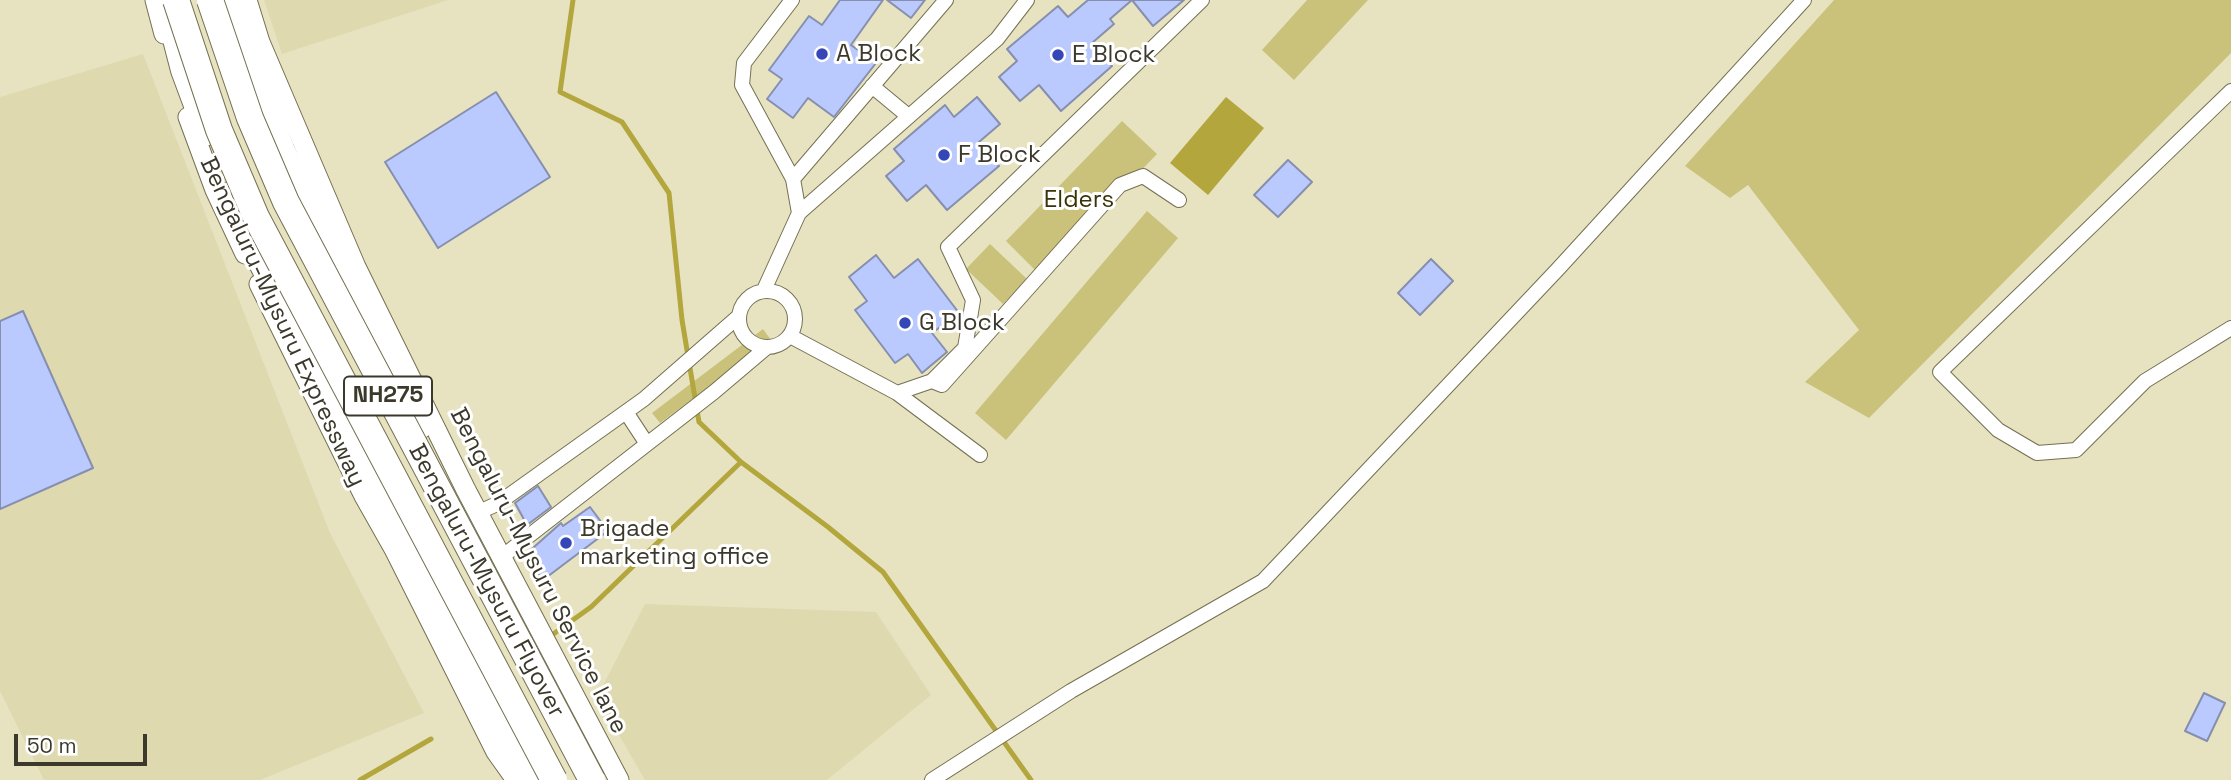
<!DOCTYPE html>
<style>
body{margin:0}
#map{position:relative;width:2231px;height:780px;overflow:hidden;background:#e7e3c1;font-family:"Space Grotesk",sans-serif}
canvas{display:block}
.scale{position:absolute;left:14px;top:734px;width:133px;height:32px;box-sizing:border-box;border:4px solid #3b392b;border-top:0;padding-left:9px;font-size:21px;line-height:24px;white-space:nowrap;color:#3b392b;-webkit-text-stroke:5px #fff;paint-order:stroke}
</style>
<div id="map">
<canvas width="2231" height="780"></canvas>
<div class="scale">50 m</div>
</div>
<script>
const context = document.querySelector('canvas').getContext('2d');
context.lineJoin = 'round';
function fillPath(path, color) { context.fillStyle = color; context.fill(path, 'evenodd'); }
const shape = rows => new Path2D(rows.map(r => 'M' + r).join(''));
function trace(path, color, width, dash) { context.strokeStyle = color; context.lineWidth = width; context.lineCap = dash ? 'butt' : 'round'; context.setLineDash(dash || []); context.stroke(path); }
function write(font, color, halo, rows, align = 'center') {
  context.font = font + ' "Space Grotesk",sans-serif'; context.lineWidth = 6; context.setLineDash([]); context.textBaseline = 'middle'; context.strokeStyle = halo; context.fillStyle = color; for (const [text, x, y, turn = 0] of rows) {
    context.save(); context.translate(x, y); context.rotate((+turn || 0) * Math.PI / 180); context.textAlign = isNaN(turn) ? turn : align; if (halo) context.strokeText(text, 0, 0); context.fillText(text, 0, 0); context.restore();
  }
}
fillPath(shape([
 [264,0,448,0,282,54],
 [143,54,330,533,424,713,260,780,44,780,0,691,0,97],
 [645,604,876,612,931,695,827,780,645,780,597,697]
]), '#ded9af');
fillPath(shape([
 [1307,0,1368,0,1294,80,1262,50],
 [1834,0,2231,0,2231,53,1869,418,1805,382,1859,330,1748,185,1730,198,1685,166],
 [1122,121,1157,154,1040,275,1006,241],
 [1147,211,1178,238,1006,440,975,413],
 [990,244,1027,279,1003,304,966,269],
 [763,329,771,340,660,423,652,413]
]), '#cac27b');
fillPath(shape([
 [1226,97,1264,128,1208,195,1170,163]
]), '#b3a63d');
trace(shape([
 [573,0,560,92,622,122,669,193,682,320,699,422,741,462,828,527,883,572,1031,780],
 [552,635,591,607,741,462],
 [360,780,431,739]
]), '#b3a63d', 5);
const building = shape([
 [840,0,883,0,851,45,876,63,834,117,808,98,793,118,767,99,782,79,769,70,809,16,822,25,840,0],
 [887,0,925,0,911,18,887,0],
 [1088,0,1184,0,1153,26,1132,0,1110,19,1114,24,1092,43,1112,66,1061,111,1039,85,1020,101,999,77,1017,61,1007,49,1058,6,1068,17,1088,0],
 [496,92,550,177,438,248,385,162,496,92],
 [977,97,1000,124,979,142,999,166,947,210,926,185,907,201,886,176,904,161,894,149,945,105,954,117,977,97],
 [1288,160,1312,182,1278,217,1254,195,1288,160],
 [876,255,894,278,918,259,959,313,932,333,947,352,922,373,908,354,895,363,855,310,867,301,849,277,876,255],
 [1431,259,1453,281,1420,315,1398,293,1431,259],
 [23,311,93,468,0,509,0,321,23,311],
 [538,486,551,507,527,525,515,503,538,486],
 [590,507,608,531,543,580,525,555,561,523,563,526,590,507],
 [2204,693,2225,703,2207,741,2185,731,2204,693]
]);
fillPath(building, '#bacafe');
trace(building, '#868fad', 2);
const street = shape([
 [872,86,907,115],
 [2231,91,1940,372,1998,430,2037,453,2076,450,2145,381,2231,328],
 [793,179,946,0],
 [799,213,997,39,1027,0],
 [764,290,799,213,793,179,742,85,744,63,792,0],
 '739 319a28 28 0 1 1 56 0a28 28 0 1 1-56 0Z',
 [790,336,897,393,980,455],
 [932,381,942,385,1120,185,1143,176,1179,200],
 [897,393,932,381,965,348,973,300,948,247,1202,0],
 [626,412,647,444],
 [479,512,497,504,644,399,739,316],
 [503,556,714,392,766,348],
 [932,780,1071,691,1263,581,1558,269,1804,0]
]);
const secondary = shape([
 [155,0,164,34],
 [247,0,260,42,356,267,466,490,619,780],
 [188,117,215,190,245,254],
 [259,284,364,496,394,549,496,752,516,780]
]);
const highway = shape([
 [229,0,247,61,282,151,419,426],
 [170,16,184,70,207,132],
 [233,194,259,257,354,441,535,780]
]);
trace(street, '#747051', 16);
trace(secondary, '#747051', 21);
trace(highway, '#747051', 28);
trace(street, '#fff', 14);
trace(secondary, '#fff', 19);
trace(highway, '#fff', 26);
const highwayBridge = shape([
 [176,0,219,130,256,217,554,780],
 [210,0,250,118,286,202,592,780]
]);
trace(highwayBridge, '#747051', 28, []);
trace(highwayBridge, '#fff', 26);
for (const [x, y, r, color] of [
 [822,54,7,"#3546b8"],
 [1058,55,7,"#3546b8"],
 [944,155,7,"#3546b8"],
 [905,323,7,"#3546b8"],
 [566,543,7,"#3546b8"]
]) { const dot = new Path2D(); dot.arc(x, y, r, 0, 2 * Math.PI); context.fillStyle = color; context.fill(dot); trace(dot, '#fff', 2.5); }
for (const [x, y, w] of [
 [388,396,88]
]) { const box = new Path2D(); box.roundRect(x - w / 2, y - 19.5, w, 39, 5); context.fillStyle = '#fff'; context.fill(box); trace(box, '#3b392b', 2); }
write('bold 23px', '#3b392b', null, [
 ["NH275",388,396]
]);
write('24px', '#3b392b', '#fff', [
 ["A Block",836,54],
 ["E Block",1072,55],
 ["F Block",958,155],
 ["G Block",919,323],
 ["Brigade",580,529],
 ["marketing office",580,557]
], 'left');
write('24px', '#393306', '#fff', [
 ["Elders",1079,200]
]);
write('24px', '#3b392b', '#fff', [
 ["Bengaluru-Mysuru Expressway",282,322,65],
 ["Bengaluru-Mysuru Service lane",538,571,63],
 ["Bengaluru-Mysuru Flyover",486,581,62]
]);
</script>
